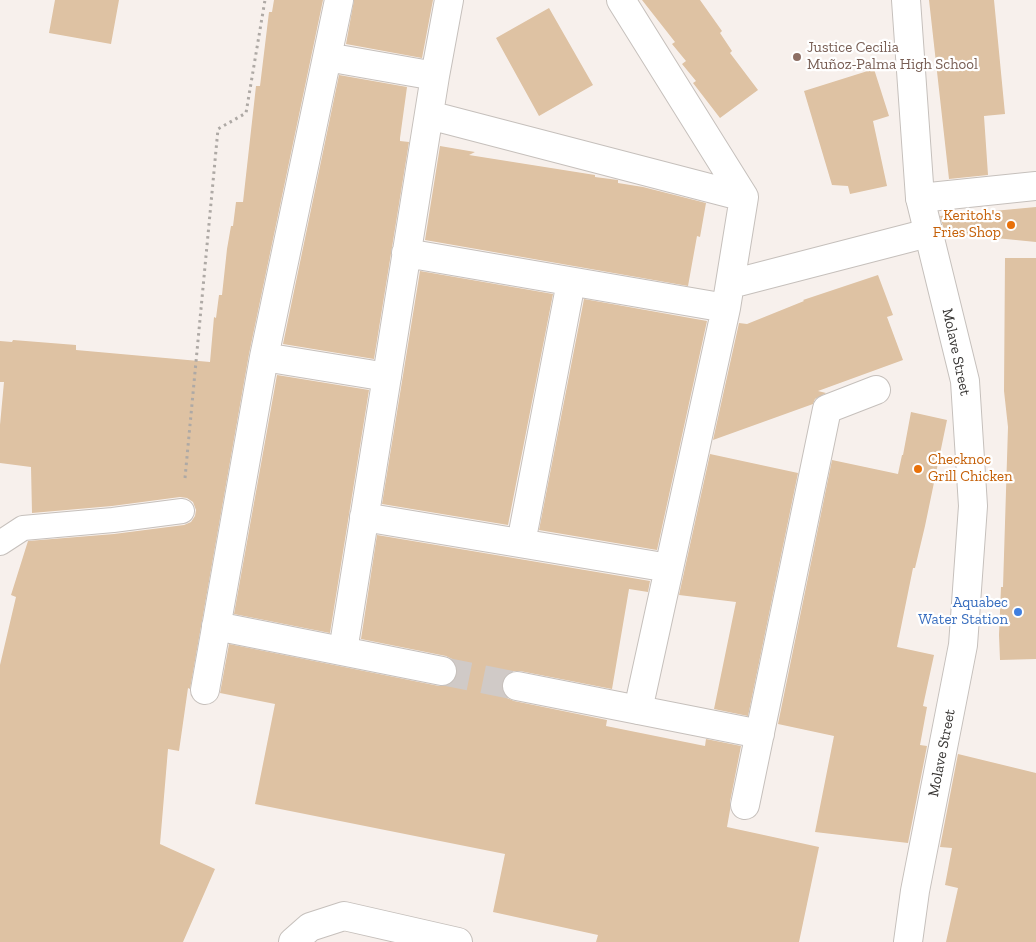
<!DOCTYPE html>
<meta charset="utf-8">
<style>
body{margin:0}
canvas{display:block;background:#f7f0ec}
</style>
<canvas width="1036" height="942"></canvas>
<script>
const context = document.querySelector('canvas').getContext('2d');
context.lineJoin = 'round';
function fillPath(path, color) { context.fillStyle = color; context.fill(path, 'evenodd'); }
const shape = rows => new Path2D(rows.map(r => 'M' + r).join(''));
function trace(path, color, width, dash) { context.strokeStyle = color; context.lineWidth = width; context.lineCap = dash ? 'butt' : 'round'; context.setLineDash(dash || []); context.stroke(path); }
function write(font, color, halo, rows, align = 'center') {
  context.font = font + ' "Zilla Slab",serif'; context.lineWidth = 4.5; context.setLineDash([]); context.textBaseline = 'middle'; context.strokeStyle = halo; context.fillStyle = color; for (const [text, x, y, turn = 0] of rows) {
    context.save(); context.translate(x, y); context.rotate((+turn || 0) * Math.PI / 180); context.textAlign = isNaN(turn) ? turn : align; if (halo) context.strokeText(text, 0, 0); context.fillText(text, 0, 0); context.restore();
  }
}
fillPath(shape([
 [55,0,119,0,111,44,49,33],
 [274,0,323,0,249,354,190,689,188,688,179,751,168,749,160,844,215,869,183,942,0,942,0,665,16,597,11,595,28,541,114,534,184,525,191,522,195,516,196,510,193,502,187,498,180,497,112,506,32,513,31,467,0,463,0,425,4,382,0,382,0,341,12,342,13,340,76,345,76,350,210,362,214,317,216,318,219,295,222,295,227,249,231,226,233,226,236,202,243,202,256,86,260,86,269,12,272,12],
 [354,0,433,0,422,58,346,44],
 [642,0,700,0,722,31,720,33,732,51,730,53,758,90,720,118,693,83,696,81,682,64,686,61,672,44,675,42],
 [929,0,994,0,1005,114,984,116,988,175,949,179],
 [549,8,593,85,539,116,496,38],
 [874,69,889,116,873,121,887,186,850,194,848,186,832,185,804,91],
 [339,75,407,87,400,138,400,141,409,142,374,359,283,344],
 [440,146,475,152,469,155,595,175,595,177,618,180,618,183,643,187,706,203,700,237,697,236,688,286,425,240],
 [1036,207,1036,242,945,233,940,216],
 [1005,258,1036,258,1036,659,1000,660,999,635,1001,587,1003,587,1008,427,1004,391],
 [420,271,553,294,508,525,382,504],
 [878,275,893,315,887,317,903,360,818,391,826,393,815,399,813,404,713,440,739,323,747,324,804,301,803,300],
 [584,299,707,321,657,550,539,530],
 [277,375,369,390,330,633,234,614],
 [911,412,947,420,925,526,915,568,913,568,897,647,934,655,923,706,927,707,920,745,927,746,908,843,815,832,834,736,778,724,832,460,898,474,902,455,903,455],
 [710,454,798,473,748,716,714,709,736,602,679,595],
 [377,535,650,581,648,592,629,589,612,689,520,671,512,671,505,676,502,683,502,691,507,698,514,701,607,720,606,726,705,746,706,739,741,746,730,802,730,810,727,827,819,847,799,942,596,942,598,935,493,912,505,854,255,804,275,704,220,693,229,644,439,686,447,686,454,681,457,675,457,666,452,659,446,656,361,639],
 [958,754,1036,773,1036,942,946,942,958,888,945,885,952,848,940,847]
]), '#dec2a3');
trace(shape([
 [442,671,517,686]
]), '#d0cac7', 28, [28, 14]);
const service = shape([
 [0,543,23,528,113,520,182,511]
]);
const minor = shape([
 [621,0,744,197,726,308,638,710],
 [327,57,435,76],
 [429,115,744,197],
 [920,198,1036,186],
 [406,253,726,308],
 [731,284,928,233],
 [264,357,387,377],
 [364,517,669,568],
 [521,543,571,282],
 [216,626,442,671],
 [343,651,435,76,449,0],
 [517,686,760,734],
 [205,690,264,357,339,0],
 [745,805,827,409,876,390]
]);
const tertiary = shape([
 [906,0,920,198,965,381,973,506,963,645,915,891,908,942],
 [293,942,310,927,344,916,458,942]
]);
trace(service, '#c6c0bc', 26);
trace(minor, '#c6c0bc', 30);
trace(tertiary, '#c6c0bc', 30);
trace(shape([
 [185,478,218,129,246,113,265,0]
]), '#aea9a5', 3, [2.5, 4]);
trace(service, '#fff', 24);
trace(minor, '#fff', 28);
trace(tertiary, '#fff', 28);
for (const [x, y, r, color] of [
 [797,57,5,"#8d6e63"],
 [1011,225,5,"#e8710a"],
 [918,469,5,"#e8710a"],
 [1018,612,5,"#3f7fe0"]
]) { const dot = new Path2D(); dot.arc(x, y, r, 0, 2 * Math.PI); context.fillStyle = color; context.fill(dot); trace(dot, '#fff', 2); }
write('15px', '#785e54', '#fff', [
 ["Justice Cecilia",807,48],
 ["Muñoz-Palma High School",807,65]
], 'left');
write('15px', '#c56008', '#fff', [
 ["Keritoh's",1001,216],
 ["Fries Shop",1001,233],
 ["Checknoc",928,460,"left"],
 ["Grill Chicken",928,477,"left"]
], 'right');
write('15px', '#363432', '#fff', [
 ["Molave Street",956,352,78],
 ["Molave Street",942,753,-79]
]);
write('15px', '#366cbe', '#fff', [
 ["Aquabec",1008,603],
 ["Water Station",1008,620]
], 'right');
</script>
